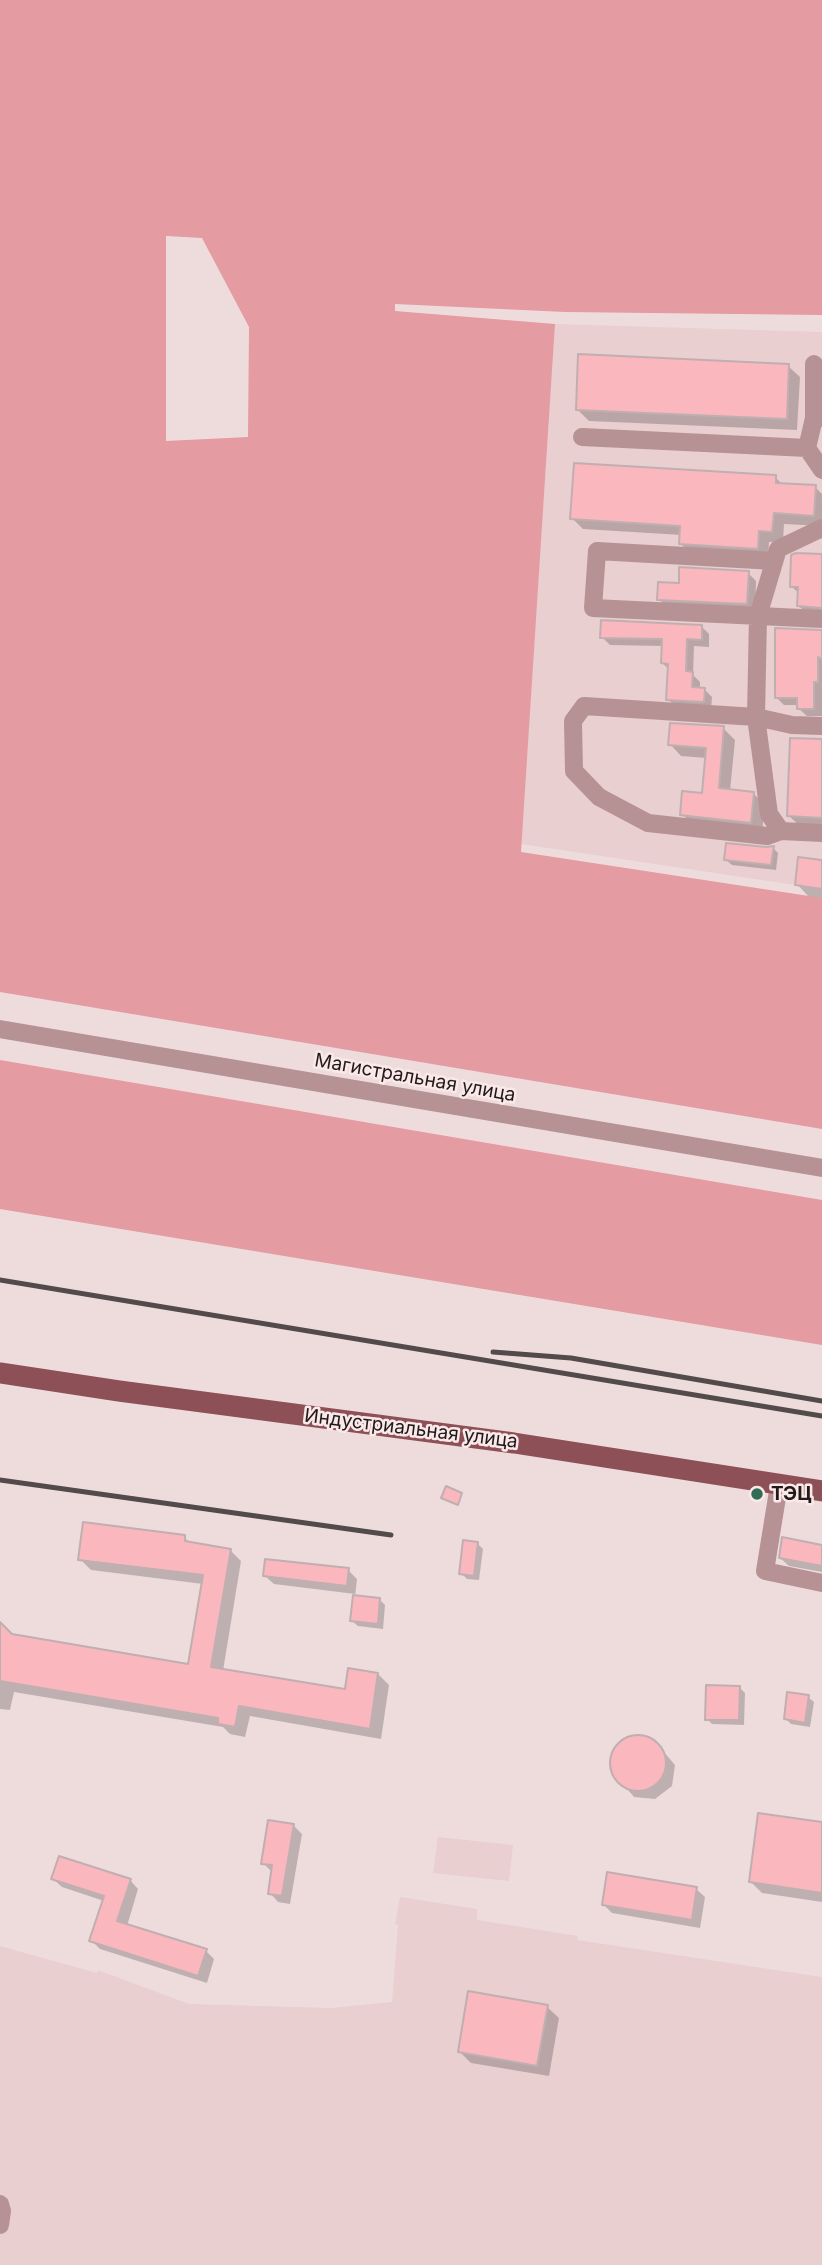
<!DOCTYPE html>
<meta charset="utf-8">
<style>
body{margin:0}
canvas{display:block;background:#eedcdd}
</style>
<canvas width="822" height="2265"></canvas>
<script>
const context = document.querySelector('canvas').getContext('2d');
context.lineJoin = 'round';
function fillPath(path, color) { context.fillStyle = color; context.fill(path, 'evenodd'); }
const shape = rows => new Path2D(rows.map(r => 'M' + r).join(''));
function trace(path, color, width, dash) { context.strokeStyle = color; context.lineWidth = width; context.lineCap = dash ? 'butt' : 'round'; context.setLineDash(dash || []); context.stroke(path); }
function write(font, color, halo, rows, align = 'center') {
  context.font = font + ' Inter,sans-serif'; context.lineWidth = 5; context.setLineDash([]); context.textBaseline = 'middle'; context.strokeStyle = halo; context.fillStyle = color; for (const [text, x, y, turn = 0] of rows) {
    context.save(); context.translate(x, y); context.rotate((+turn || 0) * Math.PI / 180); context.textAlign = isNaN(turn) ? turn : align; if (halo) context.strokeText(text, 0, 0); context.fillText(text, 0, 0); context.restore();
  }
}
fillPath(shape([
 [555,324,822,332,822,889,521,844],
 [438,1837,513,1845,509,1881,433,1873],
 [400,1897,477,1909,477,1920,578,1936,577,1940,822,1977,822,2265,0,2265,0,1946,97,1973,98,1970,189,2004,331,2008,392,2002,398,1925,395,1924]
]), '#e9cfd0');
fillPath(shape([
 [0,0,822,0,822,315,565,312,395,304,395,311,555,324,521,852,822,898,822,1129,0,992],
 [166,236,202,238,249,327,248,437,166,441],
 [0,1060,822,1200,822,1345,0,1209]
]), '#e49ba2');
fillPath(shape([
 [788,366,800,377,797,430,589,421,577,409],
 [775,477,783,485,815,487,822,494,822,526,784,524,783,542,769,542,768,559,692,555,681,544,682,535,583,529,572,518],
 [822,556,822,617,810,617,799,606,800,594,792,587],
 [748,573,756,581,755,612,667,608,659,599,680,585],
 [701,626,709,634,709,647,694,646,693,675,700,682,700,689,704,689,712,697,711,709,676,707,668,699,669,669,662,663,663,646,610,645,602,637],
 [822,646,822,716,807,716,799,709,799,705,784,705,777,698],
 [723,728,735,740,730,791,753,793,765,805,762,833,694,826,682,814,704,795,707,758,681,756,670,744],
 [822,741,822,827,800,826,789,816],
 [773,848,778,853,776,870,732,865,726,860],
 [822,862,822,898,808,896,797,884],
 [184,1537,191,1544,230,1550,241,1561,223,1671,346,1691,378,1674,389,1685,381,1739,250,1716,245,1737,230,1734,223,1727,14,1692,10,1710,0,1709,0,1630,11,1636,190,1666,203,1584,91,1570,80,1559],
 [477,1543,483,1549,479,1580,467,1579,461,1573],
 [822,1546,822,1572,789,1566,780,1558],
 [348,1570,357,1579,355,1597,380,1600,385,1605,383,1629,358,1626,352,1621,355,1594,274,1584,265,1576],
 [739,1687,745,1693,744,1725,712,1724,707,1719],
 [808,1697,814,1702,810,1727,791,1724,786,1719],
 [630,1736,652,1738,675,1765,672,1786,655,1799,634,1797,611,1770,613,1749],
 [822,1824,822,1902,762,1893,750,1881],
 [293,1825,302,1834,290,1904,278,1902,270,1893,272,1872,263,1863],
 [53,1879,130,1880,138,1889,127,1926,206,1951,214,1959,207,1983,100,1949,91,1940,104,1901,62,1887],
 [696,1889,705,1897,700,1928,612,1913,603,1904],
 [547,2007,559,2018,549,2076,471,2063,459,2051]
]), '#0003');
const building = shape([
 [578,354,789,364,787,419,576,410,578,354],
 [574,463,776,475,776,483,816,485,814,516,774,513,772,532,759,531,758,549,679,544,680,526,570,519,574,463],
 [796,553,822,554,822,608,797,606,798,587,790,587,791,555,796,553],
 [679,567,749,571,747,604,657,600,658,582,679,583,679,567],
 [601,620,702,625,702,640,687,639,686,671,693,672,692,687,705,688,704,702,666,700,668,664,661,663,662,639,600,638,601,620],
 [775,628,822,630,822,659,818,657,818,682,814,682,814,709,797,709,797,698,775,698,775,628],
 [670,723,724,726,719,788,754,792,751,823,680,815,682,791,702,793,706,748,668,745,670,723],
 [790,738,822,739,822,818,787,816,790,738],
 [726,843,766,847,774,846,771,865,724,860,726,843],
 [798,857,822,860,822,889,795,885,798,857],
 [446,1486,462,1493,458,1505,441,1498,446,1486],
 [83,1522,185,1535,185,1541,231,1549,211,1667,345,1689,348,1668,378,1673,370,1729,239,1706,235,1727,218,1724,218,1718,0,1681,0,1622,12,1634,188,1664,203,1575,78,1560,83,1522],
 [782,1537,822,1545,822,1566,779,1558,782,1537],
 [463,1540,478,1542,474,1576,459,1574,463,1540],
 [265,1559,349,1568,347,1586,263,1576,265,1559],
 [353,1595,380,1598,378,1624,350,1621,353,1595],
 [706,1685,740,1686,739,1720,705,1720,706,1685],
 [787,1692,809,1695,805,1723,784,1719,787,1692],
 '610 1763a28 28 0 1 1 56 0a28 28 0 1 1-56 0Z',
 [758,1813,822,1822,822,1893,749,1882,758,1813],
 [268,1820,294,1824,282,1896,268,1894,272,1865,261,1864,268,1820],
 [59,1856,131,1879,117,1921,207,1949,198,1976,89,1941,104,1896,51,1879,59,1856],
 [607,1872,697,1887,692,1920,602,1905,607,1872],
 [468,1991,548,2005,537,2066,458,2052,468,1991]
]);
fillPath(building, '#fab7bd');
trace(building, '#c0afb0', 2);
trace(shape([
 [814,418,814,364],
 [582,437,807,448,814,418,822,418],
 [807,448,822,470],
 [822,528,778,549,758,616,756,717,769,814,781,831,822,833],
 [774,561,597,551,593,608,822,619],
 [781,831,767,836,648,823,599,797,574,771,573,721,584,706,756,717,792,725,822,726],
 [0,1029,822,1168],
 [779,1485,765,1571,822,1583],
 [0,2204,2,2211,0,2225]
]), '#b69295', 18);
trace(shape([
 [0,1373,119,1391,514,1443,822,1491]
]), '#8d5057', 21);
trace(shape([
 [0,1280,822,1416],
 [493,1352,571,1358,822,1401],
 [0,1480,391,1535]
]), '#534a4b', 5);
for (const [x, y, r, color] of [
 [757,1494,7,"#316c57"]
]) { const dot = new Path2D(); dot.arc(x, y, r, 0, 2 * Math.PI); context.fillStyle = color; context.fill(dot); trace(dot, '#fbe9ea', 2.5); }
write('19px', '#201a1a', '#fbe9ea', [
 ["Магистральная улица",415,1078,10],
 ["Индустриальная улица",411,1429,7]
]);
write('bold 19px', '#201a1a', '#fbe9ea', [
 ["ТЭЦ",771,1494]
], 'left');
</script>
